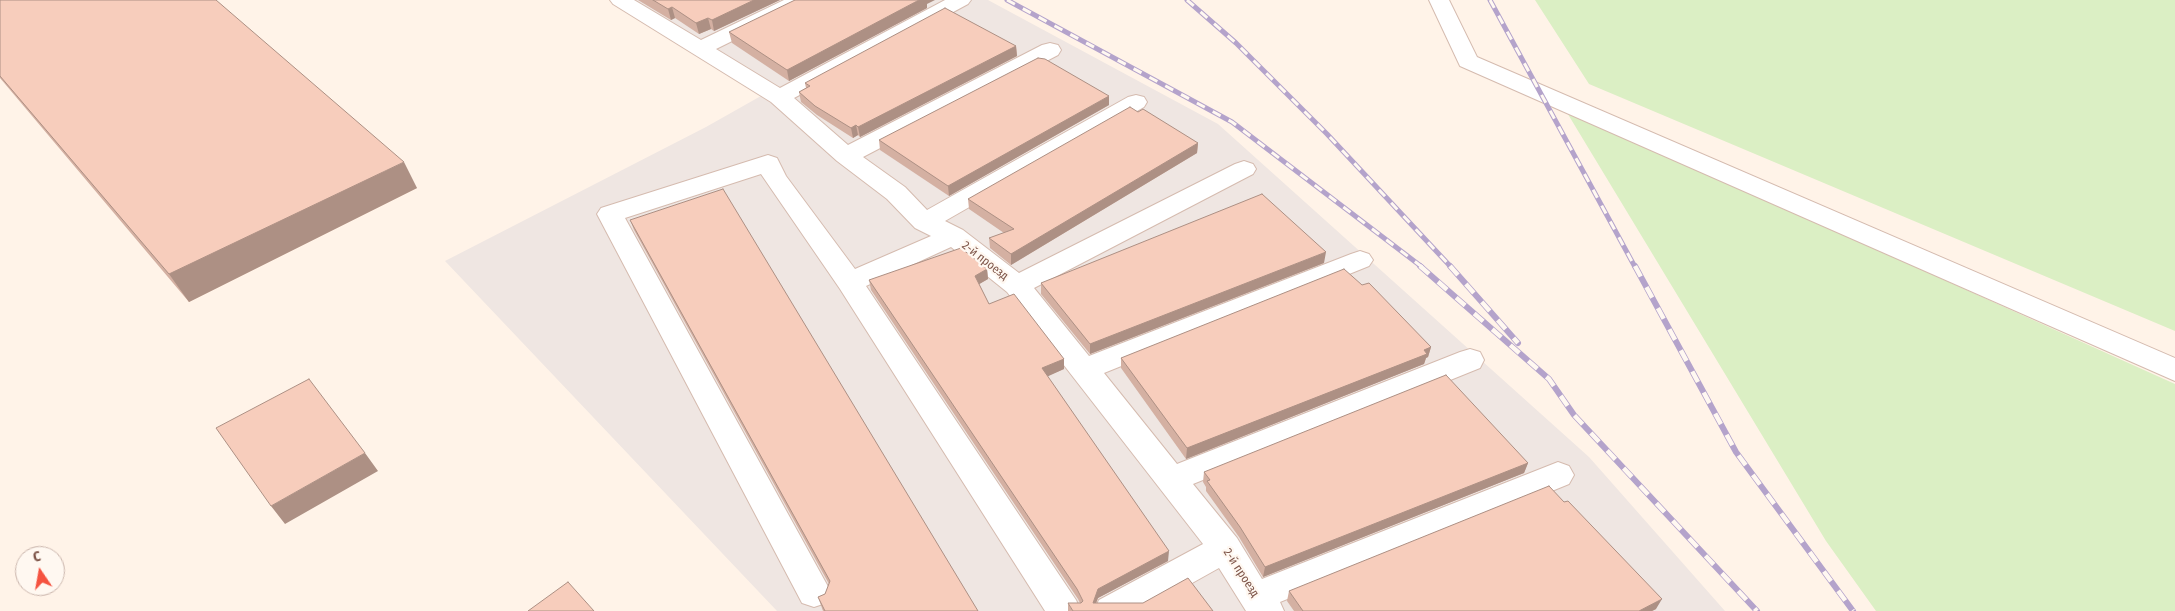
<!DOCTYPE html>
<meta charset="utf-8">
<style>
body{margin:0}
#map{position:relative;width:2175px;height:611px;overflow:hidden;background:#fff3e8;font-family:"Fira Sans Condensed",sans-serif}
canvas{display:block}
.north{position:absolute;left:15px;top:546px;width:50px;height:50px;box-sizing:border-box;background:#fff8f1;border:1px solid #cbb6ad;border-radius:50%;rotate:348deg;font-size:14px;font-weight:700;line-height:20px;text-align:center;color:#7d5448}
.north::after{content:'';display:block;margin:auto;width:18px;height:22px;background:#f55340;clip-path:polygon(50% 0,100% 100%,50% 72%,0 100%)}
</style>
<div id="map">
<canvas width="2175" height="611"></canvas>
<div class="north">С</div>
</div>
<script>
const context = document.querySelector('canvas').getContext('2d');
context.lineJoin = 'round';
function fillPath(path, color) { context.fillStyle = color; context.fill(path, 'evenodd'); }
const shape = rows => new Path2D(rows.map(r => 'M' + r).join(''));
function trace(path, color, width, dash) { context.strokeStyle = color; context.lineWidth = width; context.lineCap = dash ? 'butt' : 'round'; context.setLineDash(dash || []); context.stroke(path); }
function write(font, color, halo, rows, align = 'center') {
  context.font = font + ' "Fira Sans Condensed",sans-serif'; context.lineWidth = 4.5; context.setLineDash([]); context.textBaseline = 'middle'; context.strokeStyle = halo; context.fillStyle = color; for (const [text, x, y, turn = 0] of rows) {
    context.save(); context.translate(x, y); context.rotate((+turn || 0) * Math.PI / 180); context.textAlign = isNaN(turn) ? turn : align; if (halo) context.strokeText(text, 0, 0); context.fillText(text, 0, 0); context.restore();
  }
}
fillPath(shape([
 [622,0,988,0,1218,124,1589,457,1725,611,777,611,445,261,706,127,768,92]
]), '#efe6e2');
fillPath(shape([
 [1535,0,2175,0,2175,331,1589,84],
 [1566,111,1776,204,2175,384,2175,611,1876,611,1826,541]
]), '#dbefc4');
const minor = shape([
 [610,0,634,0,701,40,784,0,810,0,807,4,716,49,780,88,945,0,971,0,968,4,794,98,848,145,1042,45,1050,43,1058,45,1061,50,1058,55,863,157,905,187,927,210,1128,97,1136,95,1144,97,1147,102,1144,107,945,221,963,230,1019,273,1235,164,1244,161,1253,164,1256,169,1253,174,1034,288,1089,356,1351,254,1360,251,1369,254,1373,260,1369,266,1104,373,1177,464,1460,352,1470,349,1480,352,1484,360,1480,368,1193,484,1237,538,1262,579,1558,462,1569,466,1574,475,1569,484,1280,602,1284,611,1246,611,1219,568,1142,611,1094,611,1099,600,1203,544,1007,292,951,247,866,286,1076,600,1081,611,1045,611,840,289,761,174,625,218,831,592,826,603,814,607,802,603,597,214,601,208,768,155,777,158,786,176,855,269,931,236,915,228,887,199,837,161,771,102,613,4,610,0],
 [1429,0,1449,0,1477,57,2175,358,2175,381,1460,66,1429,0]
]);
trace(minor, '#d5bbaf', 2);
fillPath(minor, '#fff');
const railFar1 = shape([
 [1007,0,1232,122,1422,267],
 [1187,0,1236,43,1327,134,1451,267],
 [1490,0,1635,267]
]);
const rail = shape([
 [1420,266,1549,379,1574,415,1757,611],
 [1450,266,1518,343],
 [1635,266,1736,452,1853,611]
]);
trace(railFar1, '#b4a3cb', 5);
trace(rail, '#b4a3cb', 6);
trace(railFar1, '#fff8f1', 3, [9]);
trace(rail, '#fff8f1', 4.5, [12]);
fillPath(shape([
 [0,0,417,188,189,302,0,78],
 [638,0,780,0,714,31,711,29,699,34,675,18,671,20],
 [927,4,927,8,789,81,732,43,729,32],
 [1016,46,1017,56,860,137,858,135,853,138,817,115,801,102,799,92,806,88,805,83],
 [1109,105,949,196,880,150,879,140],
 [1198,143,1197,153,1011,265,990,248,989,238,1004,233,969,209,968,199],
 [630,220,978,611,823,611,818,597,825,594,829,584,634,230],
 [1324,263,1090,354,1041,294,1041,283],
 [987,269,988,279,979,284,989,304,1064,359,1064,369,1047,376,1168,561,1098,598,1096,603,1080,603,1078,599,871,290,869,280],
 [1431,347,1428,357,1426,358,1424,364,1186,459,1121,368,1121,358],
 [1528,463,1524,473,1263,577,1239,537,1206,491,1206,487,1203,482,1204,472],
 [1564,502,1656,609,1652,611,1294,611,1287,601,1289,591],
 [1068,603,1073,611,1068,611]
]), '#d4b0a2');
fillPath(shape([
 [754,0,780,0,714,31,712,20],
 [919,0,935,0,927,4,927,8,789,81,787,70],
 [672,7,675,18,671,20,668,9],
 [708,18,711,29,699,34,696,23],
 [1016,46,1017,56,860,137,858,127],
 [1109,96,1109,105,949,196,948,186],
 [856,125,858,135,853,138,851,128],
 [1198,143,1197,153,1011,265,1011,254],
 [404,162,417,188,189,302,169,274],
 [1326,252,1324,263,1090,354,1090,344],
 [987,269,988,279,976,286,975,276],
 [1431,347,1428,357,1426,358,1424,364,1186,459,1187,448],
 [1064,359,1064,369,1042,379,1042,368],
 [365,453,378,471,285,524,271,506],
 [1528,463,1524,473,1263,577,1265,567],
 [1169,551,1168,561,1098,598,1093,611,1093,603,1098,589],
 [1662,599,1656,609,1652,611,1639,611]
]), '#ad9084');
const building = shape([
 [0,0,216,0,404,162,169,274,0,76,0,0],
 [653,0,754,0,712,20,708,18,696,23,672,7,668,9,653,0],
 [795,0,919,0,787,70,729,32,795,0],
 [945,8,1016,46,858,127,856,125,851,128,815,106,799,92,810,86,805,83,945,8],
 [1038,58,1045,59,1109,96,948,186,879,140,1038,58],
 [1130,107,1138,112,1143,109,1198,143,1011,254,989,238,1014,229,968,199,1130,107],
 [723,189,978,611,825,611,818,597,825,594,830,581,630,220,723,189],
 [1262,194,1326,252,1090,344,1041,283,1262,194],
 [961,248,987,269,975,276,989,304,1014,294,1064,359,1042,368,1169,551,1098,589,1093,603,1143,603,1188,578,1213,611,1073,611,1068,603,1081,603,1083,601,1077,589,869,280,961,248],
 [1344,269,1362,285,1369,283,1431,347,1424,350,1427,354,1187,448,1121,358,1344,269],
 [1446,375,1528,463,1265,567,1240,527,1207,481,1210,480,1204,472,1446,375],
 [309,379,365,453,271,506,216,428,309,379],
 [1549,486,1564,502,1568,501,1662,599,1639,611,1303,611,1289,591,1549,486],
 [568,582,594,611,528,611,568,582]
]);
fillPath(building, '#f7cdbc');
trace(building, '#ad9084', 1);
write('12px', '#7d5448', '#fff8f1', [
 ["2-й проезд",985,261,38],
 ["2-й проезд",1241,573,57]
]);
</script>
